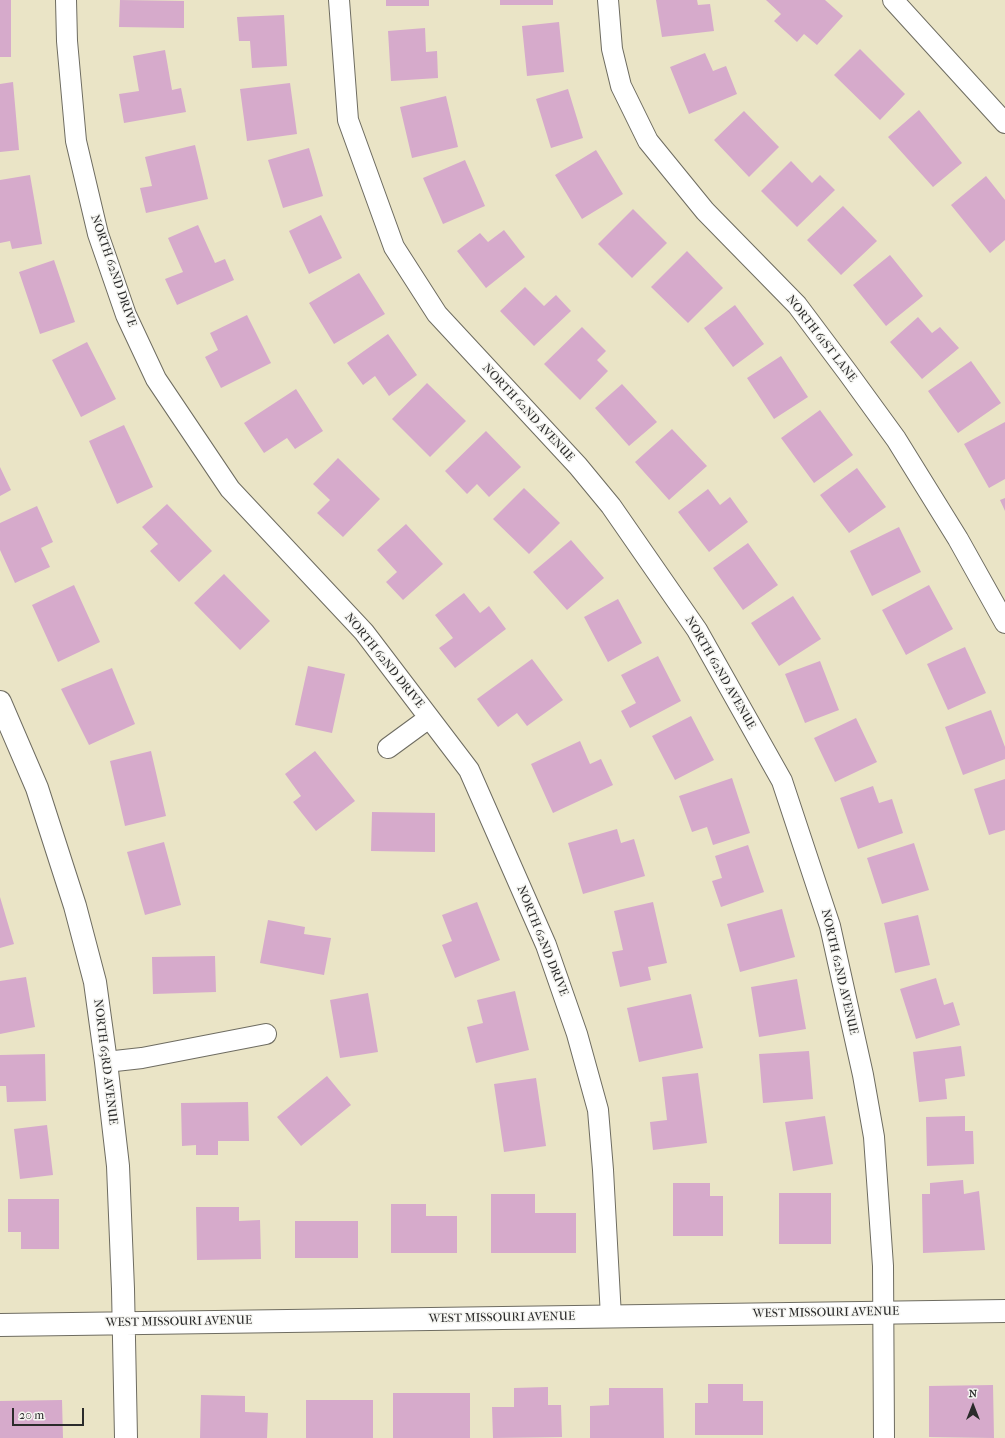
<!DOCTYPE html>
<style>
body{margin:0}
#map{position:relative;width:1005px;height:1438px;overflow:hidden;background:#eae4c6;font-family:"IM FELL French Canon",serif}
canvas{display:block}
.north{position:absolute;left:953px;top:1386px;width:40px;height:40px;-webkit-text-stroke:3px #f6f6f2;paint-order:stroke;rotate:0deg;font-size:11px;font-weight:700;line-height:16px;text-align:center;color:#2b2b2b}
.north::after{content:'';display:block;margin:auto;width:14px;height:18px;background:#2b2b2b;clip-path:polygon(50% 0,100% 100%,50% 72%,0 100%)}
.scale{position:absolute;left:12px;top:1408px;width:72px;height:18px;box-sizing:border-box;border:2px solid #2b2b2b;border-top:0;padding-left:5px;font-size:12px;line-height:14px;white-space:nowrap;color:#2b2b2b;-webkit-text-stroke:3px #f6f6f2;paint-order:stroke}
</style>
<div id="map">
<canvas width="1005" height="1438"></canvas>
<div class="north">N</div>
<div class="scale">20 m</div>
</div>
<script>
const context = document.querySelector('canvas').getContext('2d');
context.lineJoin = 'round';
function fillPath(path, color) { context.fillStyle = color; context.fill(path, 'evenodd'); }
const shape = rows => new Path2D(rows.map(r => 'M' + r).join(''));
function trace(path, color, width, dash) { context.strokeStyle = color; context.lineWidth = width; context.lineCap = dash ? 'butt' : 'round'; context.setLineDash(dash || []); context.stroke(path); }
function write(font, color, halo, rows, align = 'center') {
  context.font = font + ' "IM FELL French Canon",serif'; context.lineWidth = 3; context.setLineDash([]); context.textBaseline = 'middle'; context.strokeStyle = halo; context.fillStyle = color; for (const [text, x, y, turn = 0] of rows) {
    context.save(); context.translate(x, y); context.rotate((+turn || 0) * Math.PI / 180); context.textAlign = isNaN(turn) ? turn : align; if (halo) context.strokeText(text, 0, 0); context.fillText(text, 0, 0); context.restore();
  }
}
fillPath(shape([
 [0,0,11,0,11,57,0,57],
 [120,0,184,1,184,28,119,27],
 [386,0,429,0,429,6,386,6],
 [500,0,553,0,553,5,500,5],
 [656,0,697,0,698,5,710,4,714,31,662,37],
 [766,0,825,0,843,16,817,45,804,34,797,42,774,21,781,14],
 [284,15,287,66,252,68,250,41,239,41,237,17],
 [559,22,564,72,527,76,522,26],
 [425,28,426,52,437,51,438,78,391,81,388,31],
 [860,49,905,94,880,120,834,75],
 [165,50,172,90,181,88,186,112,124,123,119,94,139,91,133,56],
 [705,53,713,71,726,66,737,94,689,114,670,67],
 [13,82,19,150,0,152,0,84],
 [290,83,297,134,247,141,240,89],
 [568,89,583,138,551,148,536,99],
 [446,96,458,147,412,158,400,107],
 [919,110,962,163,933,187,888,137],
 [744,111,779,147,749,177,714,140],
 [195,145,208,199,146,213,140,188,152,186,145,157],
 [309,148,323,196,283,208,268,160],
 [596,150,623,194,582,219,555,175],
 [465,160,485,206,443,224,423,178],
 [791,161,812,183,820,175,835,190,797,227,761,191],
 [30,175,42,244,12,249,10,241,0,243,0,180],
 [986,176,1005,200,1005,240,990,253,951,205],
 [843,206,877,241,841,275,807,240],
 [633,209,667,243,632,278,598,244],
 [321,215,342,258,309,274,289,231],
 [198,225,215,263,225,259,234,280,177,305,165,279,183,272,168,238],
 [504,230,525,257,486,288,457,251,480,233,488,242],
 [687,251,723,288,688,323,651,287],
 [890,255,923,296,886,326,853,285],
 [54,260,75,322,40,334,19,272],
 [359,273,385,314,334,344,309,303],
 [525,287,544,306,556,295,571,311,534,346,500,311],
 [735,305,764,344,733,367,704,328],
 [247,315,271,363,221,388,205,357,218,350,210,333],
 [918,317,932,333,940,327,959,348,922,379,890,342],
 [582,327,606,351,597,360,608,371,580,400,544,364],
 [388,334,417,375,389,396,375,376,363,385,347,363],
 [87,342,116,399,81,417,52,360],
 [781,356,808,397,774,419,747,378],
 [971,361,1001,403,958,433,928,391],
 [427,383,466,421,430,457,392,419],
 [622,384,657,422,629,446,595,408],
 [296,389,323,431,295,449,287,438,264,453,244,423],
 [820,410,853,455,814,483,781,438],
 [1005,422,1005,479,989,488,964,444],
 [124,425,153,487,117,504,89,441],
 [672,429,707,466,669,500,635,462],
 [486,431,521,467,489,497,477,484,467,494,445,471],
 [338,458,380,499,343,537,317,513,330,500,313,484],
 [0,467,11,490,0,496],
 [857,468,886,507,849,533,820,495],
 [524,488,560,523,529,554,493,519],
 [708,489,720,505,730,497,748,522,709,552,678,512],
 [1005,498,1005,511,1000,500],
 [167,504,212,551,179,582,150,551,158,544,142,527],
 [37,506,53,542,41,548,50,567,15,583,0,550,0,523],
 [406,524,443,564,403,600,386,582,397,572,377,550],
 [899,527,921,572,872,596,850,551],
 [571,540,604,578,567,610,533,572],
 [748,543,778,585,743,610,713,568],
 [224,574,270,621,240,650,194,603],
 [74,585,100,642,58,662,32,605],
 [929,585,953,629,906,655,882,610],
 [464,593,480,613,489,606,506,629,455,668,439,648,453,638,435,615],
 [793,596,821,639,779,666,751,623],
 [618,599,642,643,608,662,584,617],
 [965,647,986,693,948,710,927,664],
 [658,656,681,701,630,728,621,711,636,703,621,675],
 [532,659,563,700,527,726,517,713,498,727,477,699],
 [820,661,839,710,805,723,785,674],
 [308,666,345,674,332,733,295,725],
 [112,668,135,724,89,745,61,689],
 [991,710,1005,747,1005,759,963,775,945,727],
 [691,716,714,760,675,780,652,736],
 [856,718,877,762,835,782,814,738],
 [580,741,590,764,601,759,613,785,553,813,531,764],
 [151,751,166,816,125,826,110,761],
 [315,751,355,801,316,831,293,802,301,796,285,774],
 [732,778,750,833,713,845,707,827,692,832,679,796],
 [1005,779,1005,830,989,835,974,789],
 [873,786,879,803,892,799,903,833,858,849,840,798],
 [372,812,435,813,435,852,371,851],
 [617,829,621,843,634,839,645,876,583,894,568,843],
 [164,842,181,905,145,915,127,852],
 [914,843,929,890,882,904,867,858],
 [748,845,764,892,721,907,712,881,722,878,715,856],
 [0,897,14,944,0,948],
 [477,902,500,960,455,978,442,945,452,941,442,915],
 [653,902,667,963,648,967,651,980,620,987,612,952,623,950,614,911],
 [782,909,795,957,740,972,727,924],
 [918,915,930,965,895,973,884,923],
 [268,920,305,927,304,934,331,938,324,975,260,963],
 [215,956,216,992,153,994,152,957],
 [26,977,35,1027,0,1034,0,981],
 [936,978,944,1005,953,1002,960,1025,916,1039,900,989],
 [797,979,806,1029,759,1037,751,987],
 [515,991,529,1050,476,1063,467,1027,483,1023,477,1000],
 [368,993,378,1052,340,1058,330,1000],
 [691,994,703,1048,639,1062,627,1008],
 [961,1046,965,1076,945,1079,947,1099,919,1102,913,1052],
 [809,1051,813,1099,763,1103,759,1054],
 [45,1054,46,1101,7,1102,6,1086,0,1086,0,1055],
 [698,1073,707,1143,653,1150,650,1122,667,1120,662,1077],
 [327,1076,351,1105,301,1146,277,1117],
 [536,1078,546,1146,504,1152,494,1084],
 [248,1102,249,1141,218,1141,218,1155,196,1155,196,1145,182,1146,181,1103],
 [825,1116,833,1164,793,1171,785,1122],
 [965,1116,965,1131,973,1131,974,1164,927,1166,926,1117],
 [47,1125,53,1175,20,1179,14,1129],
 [963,1180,964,1194,979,1191,985,1250,923,1253,922,1194,930,1194,930,1183],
 [673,1183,710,1183,710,1196,723,1196,723,1236,673,1236],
 [779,1193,831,1193,831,1244,779,1244],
 [491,1194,535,1194,535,1213,576,1213,576,1253,491,1253],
 [8,1199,59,1199,59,1249,21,1249,21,1232,8,1232],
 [391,1204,426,1204,426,1216,457,1216,457,1253,391,1253],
 [196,1207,239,1207,239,1221,260,1220,261,1259,197,1260],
 [295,1221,358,1221,358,1258,295,1258],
 [708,1384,743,1384,743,1401,763,1401,763,1435,695,1435,695,1403,708,1403],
 [993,1385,994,1438,929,1437,929,1386],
 [548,1387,548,1405,561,1405,562,1437,493,1438,492,1407,514,1407,514,1388],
 [609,1388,663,1388,664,1438,590,1438,590,1406,609,1405],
 [393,1393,470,1393,470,1438,393,1438],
 [201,1395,245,1396,245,1412,268,1413,267,1438,200,1438],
 [62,1400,63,1438,0,1438,0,1401],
 [306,1400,373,1400,373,1438,306,1438]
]), '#d6aacb');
const minor = shape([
 [66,0,67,41,76,141,98,234,126,315,156,379,230,489,364,632,469,770,546,945,577,1034,598,1110,603,1170,611,1317],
 [339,0,348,120,394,247,437,314,578,466,611,506,697,630,782,781,830,926,863,1075,874,1137,883,1266,884,1438],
 [608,0,612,49,621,86,648,141,705,211,797,305,848,373,896,439,958,539,1005,623],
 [893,0,1005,123],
 [388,748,429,718],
 [106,1062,142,1058,266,1034]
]);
const tertiary = shape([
 [0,702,37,788,75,906,95,982,106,1062,118,1166,123,1289,126,1438],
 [0,1325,1005,1311]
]);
trace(minor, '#6e6c61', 22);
trace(tertiary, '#6e6c61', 24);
trace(minor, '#fff', 20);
trace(tertiary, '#fff', 22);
write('12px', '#2b2b2b', '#f6f6f2', [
 ["NORTH 62ND DRIVE",113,271,71],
 ["NORTH 61ST LANE",821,339,52],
 ["NORTH 62ND AVENUE",528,413,47],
 ["NORTH 62ND DRIVE",384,661,51],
 ["NORTH 62ND AVENUE",720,673,60],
 ["NORTH 62ND DRIVE",542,941,68],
 ["NORTH 62ND AVENUE",839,972,77],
 ["NORTH 63RD AVENUE",105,1062,83],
 ["WEST MISSOURI AVENUE",826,1313,-1],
 ["WEST MISSOURI AVENUE",502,1318,-1],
 ["WEST MISSOURI AVENUE",179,1322,-1]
]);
</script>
